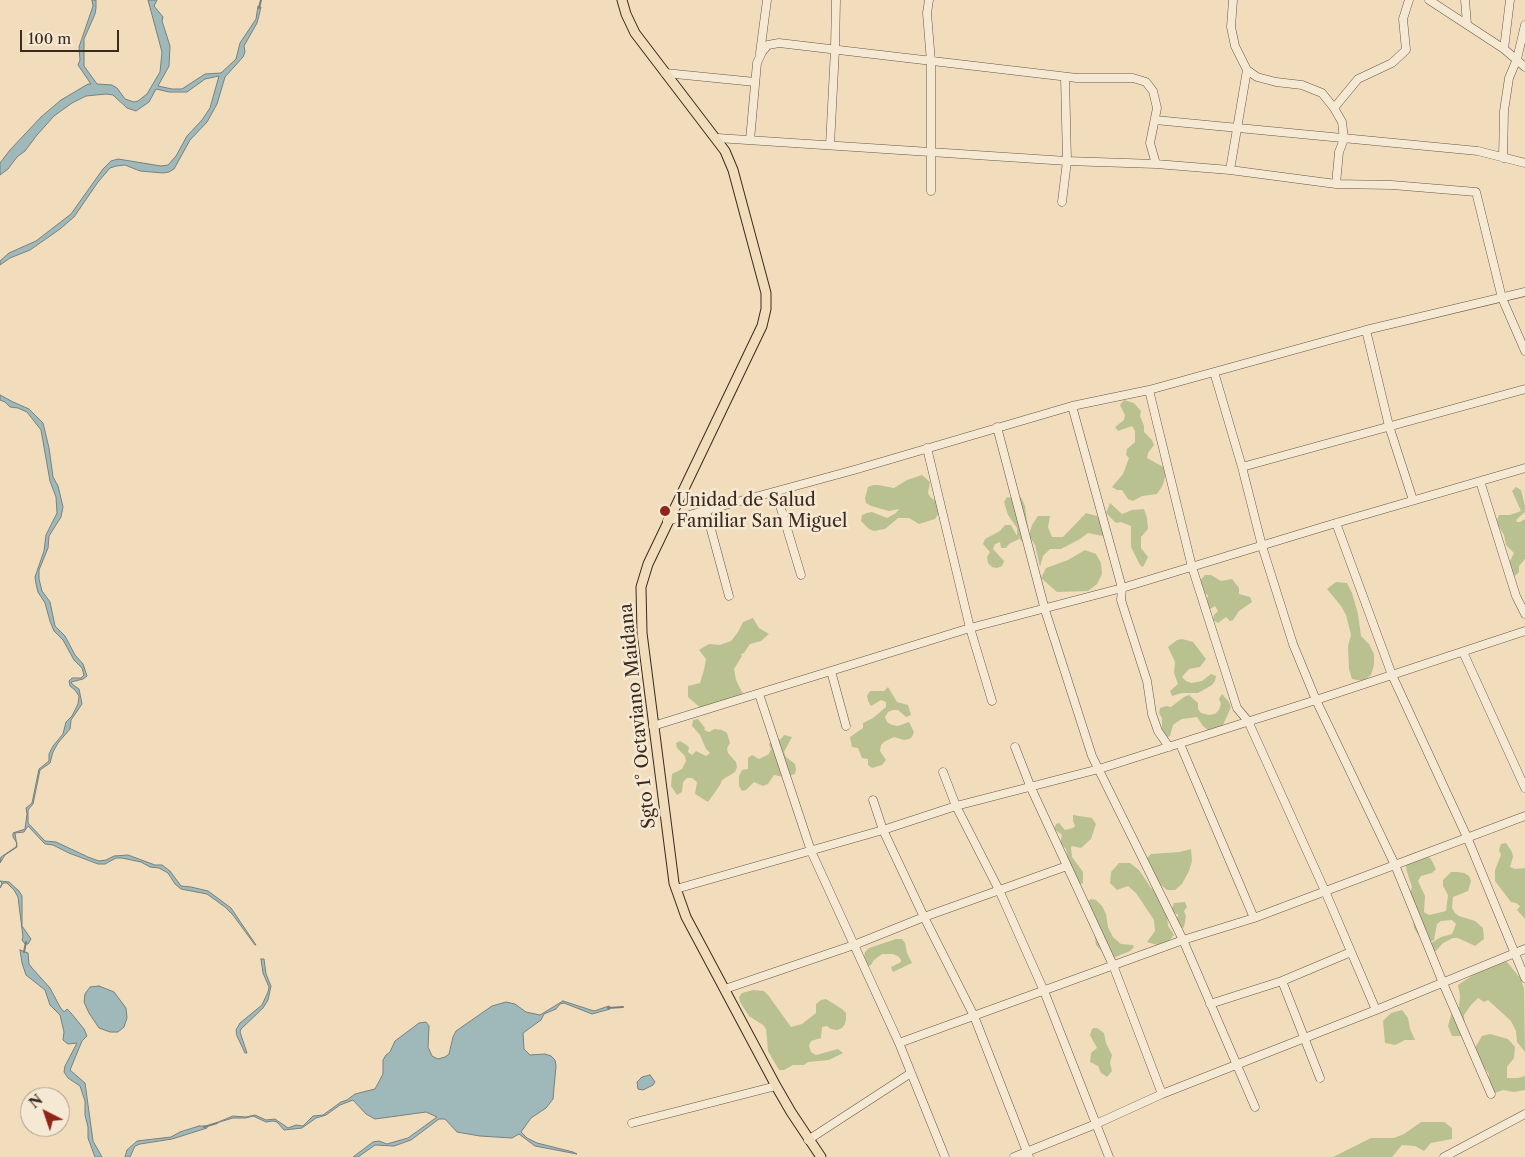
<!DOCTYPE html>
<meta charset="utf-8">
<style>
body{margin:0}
#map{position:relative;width:1525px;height:1157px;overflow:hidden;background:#f1ddbc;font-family:"Libre Caslon Text",serif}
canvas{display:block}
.north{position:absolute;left:20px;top:1087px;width:50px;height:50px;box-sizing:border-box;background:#f6e9d3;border:1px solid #ab9d8b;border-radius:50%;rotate:319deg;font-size:14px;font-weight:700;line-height:20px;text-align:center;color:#3a2a1f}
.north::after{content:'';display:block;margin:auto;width:18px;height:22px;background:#8f2418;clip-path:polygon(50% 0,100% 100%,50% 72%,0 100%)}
.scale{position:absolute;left:20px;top:30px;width:99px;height:22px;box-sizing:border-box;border:2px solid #3a2a1f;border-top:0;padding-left:6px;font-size:15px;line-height:18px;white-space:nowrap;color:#3a2a1f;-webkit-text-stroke:4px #f6e9d3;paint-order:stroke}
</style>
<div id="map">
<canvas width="1525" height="1157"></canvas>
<div class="north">N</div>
<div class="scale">100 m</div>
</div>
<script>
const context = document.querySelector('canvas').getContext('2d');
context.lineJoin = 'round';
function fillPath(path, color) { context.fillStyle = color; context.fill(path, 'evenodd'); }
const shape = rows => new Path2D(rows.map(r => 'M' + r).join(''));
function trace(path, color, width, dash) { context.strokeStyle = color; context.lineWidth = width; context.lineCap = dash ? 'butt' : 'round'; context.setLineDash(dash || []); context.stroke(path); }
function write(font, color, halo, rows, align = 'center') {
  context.font = font + ' "Libre Caslon Text",serif'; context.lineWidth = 5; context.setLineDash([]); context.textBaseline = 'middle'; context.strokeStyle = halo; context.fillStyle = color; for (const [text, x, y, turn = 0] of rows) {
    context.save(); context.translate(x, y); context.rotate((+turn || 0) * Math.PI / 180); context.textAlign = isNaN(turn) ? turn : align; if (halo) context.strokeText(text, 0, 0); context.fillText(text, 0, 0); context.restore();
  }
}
fillPath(shape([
 [1124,400,1134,403,1141,411,1140,416,1144,426,1144,432,1152,440,1154,445,1148,453,1147,458,1167,469,1163,485,1157,494,1142,496,1133,501,1128,499,1122,490,1117,490,1112,487,1123,474,1125,469,1129,458,1126,455,1127,449,1135,442,1135,431,1132,426,1118,431,1115,427,1124,420,1125,415,1120,405],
 [922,475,930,482,928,493,930,497,939,503,938,514,935,519,919,524,909,518,898,518,885,529,874,531,869,529,861,521,862,515,867,513,872,512,887,518,896,513,899,509,889,511,871,506,866,503,865,498,868,487,873,485,878,485,894,488,907,480],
 [1516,487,1521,490,1525,506,1525,512,1516,520,1517,522,1520,522,1525,519,1525,559,1519,566,1519,572,1515,576,1510,574,1509,563,1514,553,1506,545,1504,535,1498,525,1497,520,1499,515,1510,515,1521,511,1512,491],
 [1007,497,1018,499,1020,497,1022,499,1025,506,1029,535,1032,525,1038,516,1050,516,1048,527,1052,537,1063,537,1086,513,1097,516,1103,525,1103,536,1088,533,1080,539,1061,549,1050,549,1043,556,1040,567,1035,545,1030,537,1025,545,1018,537,1019,539,1009,544,1006,548,1001,548,1000,542,995,544,993,549,1004,561,1002,566,997,568,992,567,988,563,987,557,990,552,983,544,985,539,1000,531,1005,525,1011,525,1017,536,1017,528,1008,515,1004,502],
 [1110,503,1122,514,1132,510,1144,509,1147,518,1148,529,1141,537,1141,548,1148,557,1143,567,1140,565,1131,547,1131,526,1121,522,1116,523,1106,513],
 [1085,550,1096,554,1101,563,1102,574,1097,584,1088,591,1057,592,1041,578,1046,568,1068,560],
 [1205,575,1211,575,1221,581,1232,579,1239,588,1239,594,1250,597,1252,602,1239,611,1233,620,1230,621,1226,617,1218,623,1213,620,1214,615,1218,611,1215,606,1210,609,1205,606,1208,595,1203,593,1197,584],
 [1336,582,1347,583,1352,593,1358,614,1361,636,1369,644,1374,654,1374,665,1371,675,1363,681,1352,679,1349,669,1348,646,1351,635,1346,615,1341,606,1327,589],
 [753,618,759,628,769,634,761,641,750,644,744,653,741,654,742,656,734,669,736,680,746,700,705,712,688,697,688,686,700,683,704,670,706,659,699,650,709,644,720,645,731,641,738,632,743,622],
 [1182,639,1193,642,1206,659,1200,667,1189,669,1182,677,1186,681,1191,683,1202,681,1211,674,1216,676,1215,681,1212,685,1198,693,1182,693,1172,696,1170,691,1178,684,1174,673,1175,662,1168,647,1177,640],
 [888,687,897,702,908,705,911,715,906,717,898,710,893,710,888,712,885,717,887,722,892,725,898,726,909,722,914,732,912,737,909,739,904,740,894,737,884,742,881,745,880,751,886,760,882,765,872,768,868,765,868,759,862,758,858,748,852,747,850,737,863,728,863,723,873,718,886,707,886,702,881,700,871,706,868,701,867,696,870,691,884,691],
 [1222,694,1229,702,1231,707,1220,732,1211,733,1203,726,1197,717,1182,719,1177,722,1173,725,1170,736,1166,738,1162,734,1162,718,1159,713,1160,708,1166,706,1171,707,1184,697,1189,695,1198,703,1198,709,1201,713,1209,715,1215,714,1219,710,1221,704,1219,699],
 [698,719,705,728,704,730,709,732,714,729,722,730,727,733,730,743,727,748,728,753,736,762,737,767,735,772,722,780,720,785,708,802,695,794,697,782,692,778,687,778,683,782,682,792,677,795,671,786,672,774,682,769,686,761,685,756,677,748,676,743,680,741,685,744,689,747,688,752,692,755,696,751,706,756,710,753,706,749,700,735,692,726,693,720],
 [784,735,792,737,784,752,786,757,795,764,796,769,795,774,784,777,774,775,768,784,763,786,754,782,746,790,742,791,739,786,739,776,742,770,748,769,748,758,752,755,759,759,769,754,771,749,769,744,774,740,781,739],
 [1073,815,1092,818,1096,824,1091,839,1081,848,1072,846,1071,848,1072,857,1083,872,1083,883,1081,884,1073,882,1061,868,1062,862,1067,859,1067,854,1066,849,1060,843,1062,835,1054,829,1056,824,1059,823,1065,830,1073,828,1075,826,1073,821],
 [1506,843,1512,852,1513,857,1510,867,1515,869,1525,868,1525,919,1517,910,1520,906,1516,903,1511,902,1495,881,1495,870,1501,855,1499,850,1501,844],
 [1191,849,1192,861,1189,871,1182,884,1175,890,1167,890,1156,881,1146,864,1147,858,1151,854,1180,852],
 [1416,852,1422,853,1431,859,1436,869,1432,873,1421,876,1418,881,1425,896,1424,912,1429,915,1446,911,1448,895,1443,886,1443,880,1451,872,1458,872,1464,873,1469,876,1471,881,1468,891,1453,897,1452,908,1455,913,1459,916,1475,921,1483,928,1484,939,1475,946,1458,938,1453,938,1443,943,1436,951,1431,952,1428,947,1431,943,1441,937,1452,934,1456,924,1452,920,1441,921,1437,924,1434,940,1429,942,1424,941,1417,933,1414,928,1410,893,1412,887,1407,872,1405,861,1406,856],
 [1119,863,1130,863,1139,870,1151,888,1160,894,1161,905,1167,915,1168,926,1174,935,1167,943,1157,945,1147,942,1155,931,1154,920,1136,893,1128,886,1117,890,1110,883,1111,872],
 [1091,899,1096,900,1102,906,1106,914,1108,927,1113,937,1121,944,1133,945,1134,947,1130,951,1113,958,1107,956,1096,945,1094,931,1086,902],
 [1185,902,1187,907,1184,911,1186,916,1184,927,1179,930,1176,925,1178,914,1174,914,1172,909,1174,903],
 [896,939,902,939,905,943,907,953,912,963,893,972,891,967,901,962,901,960,898,956,893,954,882,954,874,960,871,965,866,967,864,957,865,952,869,948],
 [1495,960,1507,962,1521,979,1524,989,1525,1052,1517,1042,1516,1031,1511,1021,1488,1000,1484,1002,1478,998,1471,1005,1464,1015,1465,1026,1463,1036,1452,1036,1448,1026,1451,1015,1459,1007,1460,996,1458,985],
 [753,990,764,991,768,995,791,1027,802,1024,816,1013,816,1004,821,1000,826,999,842,1009,846,1013,846,1019,845,1024,842,1028,837,1030,831,1029,827,1026,822,1027,821,1038,811,1041,809,1046,811,1052,816,1055,838,1049,843,1053,829,1060,808,1062,804,1065,793,1065,784,1070,779,1070,768,1051,766,1029,763,1025,749,1016,740,1002,739,997,742,993],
 [1402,1010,1408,1018,1410,1029,1415,1040,1405,1040,1395,1045,1385,1043,1383,1021,1391,1013],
 [1094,1028,1097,1028,1104,1033,1106,1043,1112,1055,1110,1063,1112,1071,1107,1077,1101,1073,1098,1066,1090,1062,1091,1053,1097,1048,1090,1035,1092,1029],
 [1490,1034,1508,1039,1515,1047,1514,1058,1507,1067,1507,1078,1518,1078,1525,1076,1525,1090,1514,1092,1503,1090,1492,1094,1487,1085,1489,1074,1476,1057,1476,1046,1482,1036],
 [1421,1122,1444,1122,1452,1128,1452,1139,1431,1143,1424,1151,1415,1146,1402,1145,1392,1157,1333,1157,1371,1138,1394,1138,1404,1134]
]), '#b9c191');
const water = shape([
 [92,0,96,0,96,8,95,14,84,39,84,66,97,84,112,85,117,88,125,99,134,102,138,101,147,94,160,72,162,52,148,0,157,0,154,6,163,17,162,21,170,46,169,66,158,86,172,89,182,89,205,74,221,73,236,59,240,43,256,19,258,6,261,7,257,23,244,46,245,52,243,57,225,77,217,104,207,122,190,140,174,169,169,172,163,173,140,171,125,165,116,166,110,168,98,182,74,217,60,229,30,250,10,258,0,265,0,261,9,253,36,241,71,214,103,169,111,161,118,159,161,166,168,165,176,156,187,136,202,120,210,108,219,76,205,79,187,92,169,92,156,89,149,102,136,111,127,108,113,95,106,94,86,96,72,103,54,116,37,135,25,151,17,157,8,169,0,175,0,163,10,150,41,117,61,100,88,84,91,84,78,65,80,60,79,47,93,6,92,0],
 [0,395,13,402,29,409,43,423,49,448,53,477,58,486,63,507,61,517,49,536,48,548,39,570,39,579,42,591,50,602,55,626,65,636,75,655,83,664,87,676,83,679,71,682,72,684,79,689,82,704,71,720,70,729,58,743,53,752,50,763,40,770,33,804,28,810,28,823,45,841,56,842,88,857,99,861,106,860,114,856,128,855,155,865,162,865,170,871,181,886,191,887,208,891,231,908,256,945,255,945,233,915,225,907,207,894,181,889,175,884,168,873,159,868,150,867,141,862,122,858,116,858,105,864,98,864,69,853,53,845,45,844,28,826,24,832,15,833,17,847,5,855,0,863,1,857,16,847,17,843,13,837,13,833,25,829,27,814,26,808,32,803,39,769,49,761,49,754,53,746,63,734,66,722,72,716,78,704,79,696,75,690,70,686,69,681,72,678,81,678,84,675,82,668,74,660,63,640,54,631,50,621,45,603,38,592,36,584,35,577,44,551,46,535,57,513,56,497,50,481,41,430,27,412,18,408,10,407,5,402,0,400,0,395],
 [0,881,9,882,19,891,22,896,22,926,31,939,28,944,25,944,22,940,23,937,18,897,14,890,7,883,3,883,0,888,2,883,0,881],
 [20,950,28,953,29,964,32,968,50,988,60,1007,64,1012,67,1009,71,1013,84,1029,87,1036,82,1041,70,1070,85,1083,93,1141,102,1157,95,1157,88,1138,88,1127,85,1115,85,1101,80,1086,68,1078,64,1072,65,1066,77,1043,68,1044,63,1040,64,1032,60,1015,50,1005,45,990,26,975,22,963,20,950],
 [261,959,264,959,266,974,271,986,268,1000,263,1008,241,1029,240,1032,247,1053,245,1053,237,1036,236,1030,240,1023,262,1005,268,992,269,987,263,973,261,959],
 [99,986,114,992,126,1008,127,1018,124,1027,118,1032,110,1032,99,1028,89,1013,84,1002,85,994,90,987,99,986],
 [563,1001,594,1011,609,1006,610,1007,610,1009,592,1014,564,1003,560,1004,556,1009,544,1014,541,1020,523,1033,524,1049,530,1055,545,1054,551,1056,555,1060,556,1066,553,1099,546,1108,531,1118,521,1132,527,1138,537,1143,573,1152,577,1154,535,1146,519,1134,512,1138,480,1136,457,1132,445,1119,439,1119,411,1140,394,1146,375,1145,358,1157,353,1157,373,1142,379,1141,387,1144,408,1138,437,1117,426,1112,375,1119,366,1114,353,1100,340,1105,326,1115,316,1118,302,1128,284,1130,277,1122,273,1121,266,1122,253,1116,246,1118,233,1118,216,1123,233,1116,246,1117,255,1115,266,1120,275,1119,288,1128,296,1125,303,1126,313,1116,323,1115,341,1102,347,1100,355,1094,375,1089,383,1074,383,1060,386,1055,390,1052,395,1041,419,1023,426,1022,429,1026,428,1047,432,1056,438,1059,445,1057,449,1054,453,1037,456,1031,492,1006,506,1002,515,1004,526,1012,540,1015,563,1001],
 [650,1075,655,1082,653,1085,643,1090,638,1089,637,1082,642,1077,650,1075],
 [199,1126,207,1126,207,1128,172,1139,140,1144,135,1146,130,1157,125,1157,127,1150,137,1141,171,1137,180,1132,199,1126]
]);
fillPath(water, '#9fb9bb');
trace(water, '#77807d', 1);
trace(shape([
 [259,8,261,0],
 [24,952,26,942],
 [608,1008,623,1007],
 [204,1127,217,1123]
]), '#77807d', 2);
const minor = shape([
 [929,0,927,13,931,62,931,191],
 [1429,0,1504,49,1525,67],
 [1465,0,1467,24],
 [1504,49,1510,0],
 [760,53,767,0],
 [1247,70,1257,77,1276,82,1302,85,1322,93,1334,108,1358,79,1392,63,1406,50,1403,19,1409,0],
 [665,73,755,82],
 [1334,108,1342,122,1344,139,1339,152,1336,184],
 [1155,120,1478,151,1525,163],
 [717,138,1067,161,1156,164,1230,170,1336,184,1392,185,1476,192,1502,298,1525,351],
 [750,140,757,63,762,52,768,45,779,43,1077,78,1133,78,1146,82,1153,91,1157,108,1150,143,1156,164],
 [830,145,835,49,836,0],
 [1503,158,1504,111,1509,78,1517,59,1525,25],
 [1230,170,1247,70,1235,46,1231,27,1233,0],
 [1062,202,1067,161,1065,77],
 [1366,330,1389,426,1413,500],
 [1214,372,1242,467,1262,546,1293,644,1316,700,1395,865,1443,983,1491,1094],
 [1149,390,1192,567,1237,708,1248,721,1325,891,1376,1010],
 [1072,406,1122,588,1121,600,1147,681,1152,714,1158,731,1169,747],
 [997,427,1045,610,1092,756,1183,940,1255,1107],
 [927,448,970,628,992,701],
 [1242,467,1525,389],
 [1480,481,1516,596,1525,614],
 [776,492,801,575],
 [706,511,729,596],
 [667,521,854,470,1072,406,1149,390,1366,330,1525,292],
 [1336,523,1392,675,1467,837,1525,978],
 [1463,652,1525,788],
 [831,671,846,726],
 [759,694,811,851,899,1043,945,1157],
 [653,726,970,628,1122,588,1336,523,1525,468],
 [1180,744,1254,918],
 [1015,747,1031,788,1113,965,1162,1094],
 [943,772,956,806,999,890,1044,991,1109,1157],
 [873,800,883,830,924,917,974,1016,1029,1157],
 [676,889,883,830,956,806,1099,769,1316,700,1525,631],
 [1282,981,1320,1078],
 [725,989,854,945,924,917,1067,866],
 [1210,1004,1282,981,1351,952],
 [899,1043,1183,940,1254,918,1525,816],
 [632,1123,776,1086],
 [808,1140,911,1073],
 [1014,1157,1096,1124,1162,1094,1376,1010,1525,949],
 [1444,1157,1525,1114]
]);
const major = shape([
 [622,0,626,14,635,33,725,151,733,170,766,293,766,309,762,326,648,564,641,587,642,633,674,883,686,917,776,1086,791,1112,821,1157]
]);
trace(minor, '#685746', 9);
trace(major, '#3a2a1f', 11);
trace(minor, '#f6e9d3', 8);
trace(major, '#f1ddbc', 9);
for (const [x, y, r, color] of [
 [665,511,6,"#8f2418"]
]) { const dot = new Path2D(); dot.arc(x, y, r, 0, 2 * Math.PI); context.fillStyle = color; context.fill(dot); trace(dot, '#f6e9d3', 2); }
write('18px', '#3a2a1f', '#f6e9d3', [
 ["Unidad de Salud",676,501],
 ["Familiar San Miguel",676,522]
], 'left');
write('18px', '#3a2a1f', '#f6e9d3', [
 ["Sgto 1° Octaviano Maidana",638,716,-96]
]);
</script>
